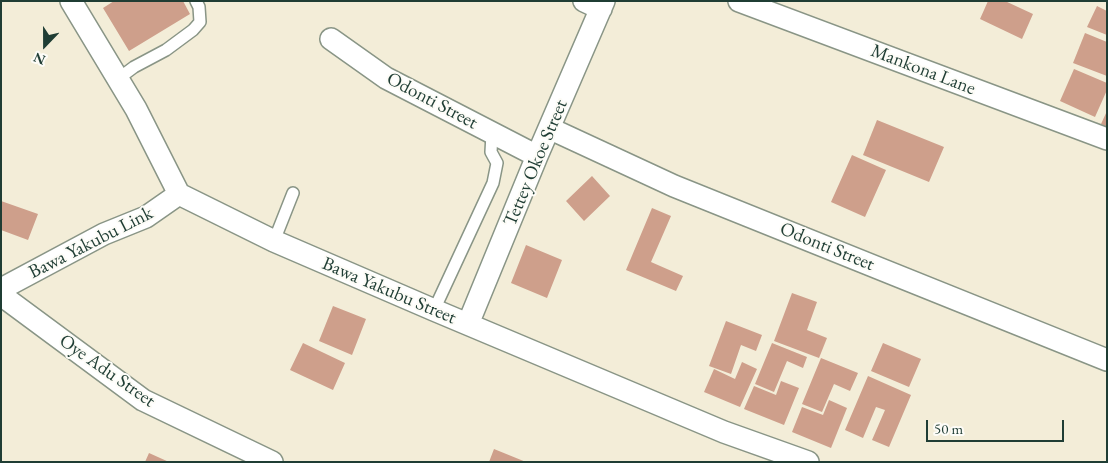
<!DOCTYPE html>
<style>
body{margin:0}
#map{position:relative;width:1108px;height:463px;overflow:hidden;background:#f3edd8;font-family:"EB Garamond",serif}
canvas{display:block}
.frame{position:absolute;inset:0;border:2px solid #1f3d34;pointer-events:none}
.north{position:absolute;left:20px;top:20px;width:50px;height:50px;-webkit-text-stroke:4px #fdfcf7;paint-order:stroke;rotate:202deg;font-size:14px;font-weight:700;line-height:20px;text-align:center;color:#1f3d34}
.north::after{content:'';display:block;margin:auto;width:18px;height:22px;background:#1f3d34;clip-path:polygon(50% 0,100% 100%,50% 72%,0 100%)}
.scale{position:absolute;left:926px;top:420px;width:138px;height:22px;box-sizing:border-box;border:2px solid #1f3d34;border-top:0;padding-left:6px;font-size:15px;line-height:18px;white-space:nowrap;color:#1f3d34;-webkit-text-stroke:4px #fdfcf7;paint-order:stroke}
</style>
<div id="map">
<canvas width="1108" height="463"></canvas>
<div class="frame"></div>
<div class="north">N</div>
<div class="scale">50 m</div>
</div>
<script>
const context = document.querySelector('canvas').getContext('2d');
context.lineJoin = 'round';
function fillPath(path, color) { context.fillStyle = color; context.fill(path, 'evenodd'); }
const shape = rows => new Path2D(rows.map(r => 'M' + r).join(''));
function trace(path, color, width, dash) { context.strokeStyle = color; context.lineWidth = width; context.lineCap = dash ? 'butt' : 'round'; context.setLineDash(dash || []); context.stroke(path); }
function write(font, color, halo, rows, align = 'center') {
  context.font = font + ' "EB Garamond",serif'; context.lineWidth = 4; context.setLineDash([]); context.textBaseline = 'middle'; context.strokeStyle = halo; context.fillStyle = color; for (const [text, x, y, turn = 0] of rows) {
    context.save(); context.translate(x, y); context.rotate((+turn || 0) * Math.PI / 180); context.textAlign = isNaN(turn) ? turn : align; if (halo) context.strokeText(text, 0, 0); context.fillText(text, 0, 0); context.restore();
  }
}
fillPath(shape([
 [114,1,183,1,190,14,129,51,103,8],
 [988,1,1005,1,1033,14,1022,39,980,19],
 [1097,6,1107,11,1107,35,1087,27],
 [1085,33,1107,42,1107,76,1073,63],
 [1074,69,1107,83,1107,90,1095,117,1060,101],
 [1107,111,1107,127,1101,124],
 [877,120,944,147,929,182,863,155],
 [852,155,886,170,865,217,831,202],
 [592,176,610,196,584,221,566,201],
 [1,201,38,214,28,240,1,230],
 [652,208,671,216,651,262,683,276,676,291,626,270],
 [526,245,562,260,547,298,511,283],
 [792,293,817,302,807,330,827,338,819,358,774,341],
 [333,306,366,319,352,355,319,341],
 [726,321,762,335,756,351,741,345,731,374,709,366],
 [303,343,345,363,333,390,290,370],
 [772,343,807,357,803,368,787,361,774,392,755,384],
 [883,343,921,359,909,387,871,371],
 [821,358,858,373,850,391,834,384,822,412,802,404],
 [742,362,757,369,740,407,704,392,714,369,735,379],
 [868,376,911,395,889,447,872,440,885,410,876,407,863,438,845,430],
 [781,381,799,388,784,425,744,409,754,386,776,395],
 [829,400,847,408,831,448,792,432,802,407,823,415],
 [494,449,526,462,489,462],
 [149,453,169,462,145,462]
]), '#ce9f8b');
const service = shape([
 [118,79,134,67,166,50,193,30,200,22,199,7,196,1],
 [274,241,293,193],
 [434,310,493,183,497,163,491,152,492,134]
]);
const minor = shape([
 [71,1,136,109,179,194,274,241,434,310,724,432,808,462],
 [584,1,601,9],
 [739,1,1107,139],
 [331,39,386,78,537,156],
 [551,129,674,186,1107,360],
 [1,289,104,234,146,217,179,194],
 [1,295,143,400,272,462],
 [468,324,537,156,604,1]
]);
trace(service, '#899586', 14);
trace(minor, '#899586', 24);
trace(service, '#fff', 11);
trace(minor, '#fff', 21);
write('19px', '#1f3d34', '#fdfcf7', [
 ["Mankona Lane",923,70,21],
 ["Odonti Street",432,101,28],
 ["Tettey Okoe Street",536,163,-67],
 ["Bawa Yakubu Link",91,243,-27],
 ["Odonti Street",827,247,22],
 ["Bawa Yakubu Street",389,291,23],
 ["Oye Adu Street",107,371,35]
]);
</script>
